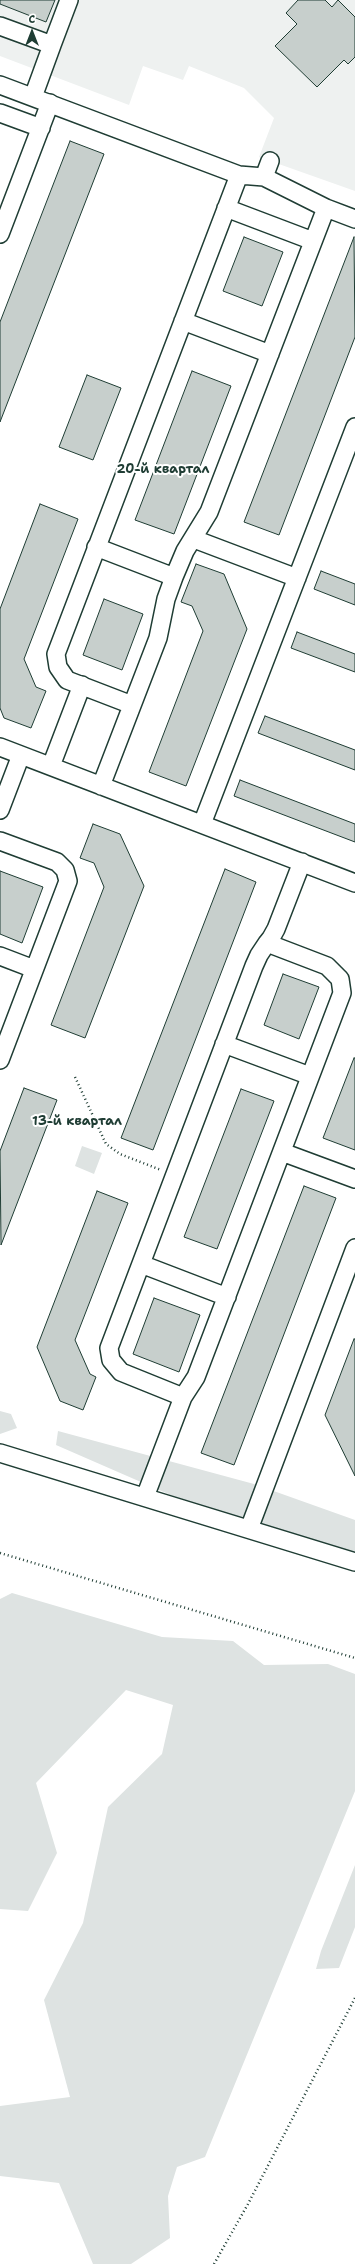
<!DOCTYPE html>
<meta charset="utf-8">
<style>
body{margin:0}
#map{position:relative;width:355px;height:2264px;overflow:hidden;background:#fff;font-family:"Shantell Sans",sans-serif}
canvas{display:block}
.north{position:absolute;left:12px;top:12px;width:40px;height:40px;-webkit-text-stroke:3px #fff;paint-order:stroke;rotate:0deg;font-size:11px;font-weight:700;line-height:16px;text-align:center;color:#1f3d34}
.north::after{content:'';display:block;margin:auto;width:14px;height:18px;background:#1f3d34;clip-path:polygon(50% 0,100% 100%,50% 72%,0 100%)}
</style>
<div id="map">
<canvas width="355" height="2264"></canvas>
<div class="north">С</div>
</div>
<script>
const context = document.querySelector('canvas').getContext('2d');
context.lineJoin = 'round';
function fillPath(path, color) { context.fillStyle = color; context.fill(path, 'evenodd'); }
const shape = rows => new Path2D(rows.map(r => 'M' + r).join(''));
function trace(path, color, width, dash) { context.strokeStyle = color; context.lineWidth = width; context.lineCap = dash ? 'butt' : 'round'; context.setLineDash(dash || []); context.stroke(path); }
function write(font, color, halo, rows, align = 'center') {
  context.font = font + ' "Shantell Sans",sans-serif'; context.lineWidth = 4; context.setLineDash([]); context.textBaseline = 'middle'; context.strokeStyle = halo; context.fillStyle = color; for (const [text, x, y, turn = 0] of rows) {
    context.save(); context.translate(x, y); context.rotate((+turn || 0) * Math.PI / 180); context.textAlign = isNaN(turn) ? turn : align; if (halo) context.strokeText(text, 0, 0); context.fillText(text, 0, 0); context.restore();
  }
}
fillPath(shape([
 [0,0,355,0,355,191,259,157,274,118,244,88,189,66,183,80,143,66,129,105,0,56]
]), '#eef1f0');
fillPath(shape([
 [82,1146,102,1153,94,1174,75,1166],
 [0,1411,11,1414,17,1428,0,1434],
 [58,1431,254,1484,355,1520,355,1555,173,1496,56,1445],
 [12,1593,162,1637,233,1641,264,1665,328,1664,355,1674,355,1791,205,2157,177,2167,168,2196,170,2238,131,2264,93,2264,59,2183,0,2176,0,2106,70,2097,44,2000,83,1923,108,1807,162,1754,173,1705,126,1690,36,1783,57,1853,28,1911,0,1909,0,1599],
 [355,1865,355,1927,339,1968,316,1969,321,1951]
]), '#dee3e2');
const building = shape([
 [0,0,55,0,46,22,0,4,0,0],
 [298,0,325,0,332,7,338,0,355,17,355,57,348,64,344,60,317,87,275,46,297,24,286,13,298,0],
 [70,141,104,154,0,422,0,322,70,141],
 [244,237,283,252,262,306,223,291,244,237],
 [354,237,355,337,279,535,244,522,354,237],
 [192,371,231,386,174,534,135,520,192,371],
 [87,375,121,388,93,460,59,447,87,375],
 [40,504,78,519,24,659,36,687,46,691,31,728,4,718,0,708,0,609,40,504],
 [196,564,224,574,247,629,186,786,149,772,203,631,192,606,181,602,196,564],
 [321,571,355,584,355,605,314,589,321,571],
 [104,599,143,614,122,670,83,655,104,599],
 [297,632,355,654,355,672,291,648,297,632],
 [265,716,355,750,355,770,258,733,265,716],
 [240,780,355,824,355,842,234,796,240,780],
 [93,824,120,834,144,886,85,1038,51,1025,104,887,94,863,80,858,93,824],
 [225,869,256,882,153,1150,121,1138,225,869],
 [0,871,43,887,22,943,0,934,0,871],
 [283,974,319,987,299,1039,264,1025,283,974],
 [354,1058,355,1058,355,1150,323,1138,354,1058],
 [24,1088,57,1100,1,1245,0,1151,24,1088],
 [241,1089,274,1101,217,1249,184,1237,241,1089],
 [304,1186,336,1198,234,1465,201,1453,304,1186],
 [97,1191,128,1203,75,1340,90,1374,96,1377,83,1410,60,1401,37,1347,97,1191],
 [154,1298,200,1315,179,1372,133,1354,154,1298],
 [354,1339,355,1339,355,1476,325,1415,354,1339]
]);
fillPath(building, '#c7cfcc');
trace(building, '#1f3d34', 1);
const minor = shape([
 [0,26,52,45,69,0],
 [0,85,239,175,264,177,326,208,355,219],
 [33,97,52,45],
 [0,113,41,128],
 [264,177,270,161],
 [226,208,313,241],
 [0,234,50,103],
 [183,321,270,354],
 [194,539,297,578],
 [96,547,174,577],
 [132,705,67,680,58,667,56,654,239,175],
 [0,747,355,883],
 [51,766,82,685],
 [101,786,158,638,166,599,174,577,185,551,209,512,326,208],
 [0,810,21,755],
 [202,824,355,427],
 [0,841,57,862,65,870,68,881,0,1060],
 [267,943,327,966,340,979,342,993,196,1377,183,1397,121,1372,111,1360,109,1348,254,966,259,955,267,943,271,938,276,929,302,862],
 [0,956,34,969],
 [224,1044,310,1076],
 [282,1152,355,1179],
 [141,1264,227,1297],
 [0,1453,355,1562],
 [145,1497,183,1397],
 [249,1529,355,1248]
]);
trace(minor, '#1f3d34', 20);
trace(shape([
 [75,1077,106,1144,120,1154,161,1170],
 [0,1553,355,1658],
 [214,2264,248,2204,355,1998]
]), '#1f3d34', 2.5, [1, 3]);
trace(minor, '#fff', 17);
write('bold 13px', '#1f3d34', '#fff', [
 ["20-й квартал",163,470],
 ["13-й квартал",77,1122]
]);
</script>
